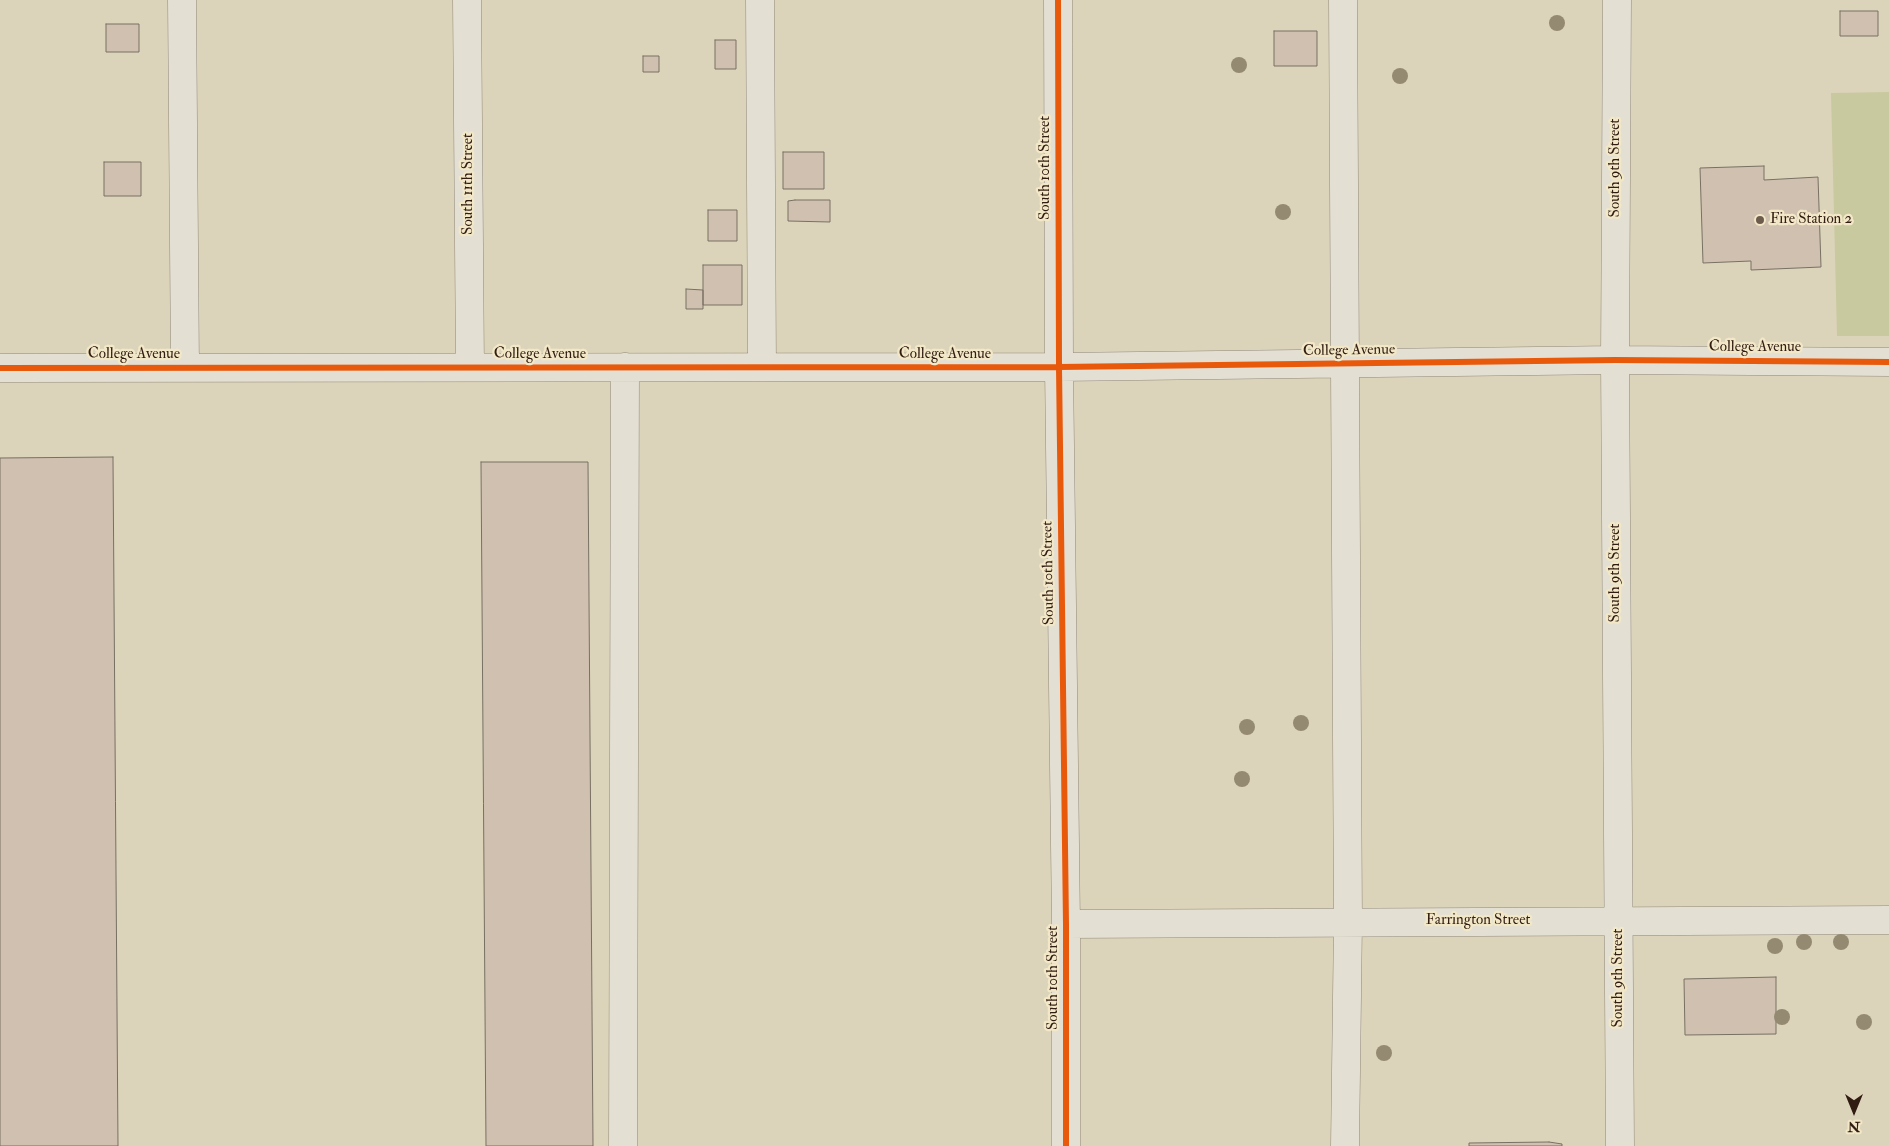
<!DOCTYPE html>
<style>
body{margin:0}
#map{position:relative;width:1889px;height:1146px;overflow:hidden;background:#dcd4ba;font-family:"IM FELL Double Pica",serif}
canvas{display:block}
.north{position:absolute;left:1829px;top:1086px;width:50px;height:50px;-webkit-text-stroke:4px #f2e8c8;paint-order:stroke;rotate:180deg;font-size:14px;font-weight:700;line-height:20px;text-align:center;color:#311c11}
.north::after{content:'';display:block;margin:auto;width:18px;height:22px;background:#311c11;clip-path:polygon(50% 0,100% 100%,50% 72%,0 100%)}
</style>
<div id="map">
<canvas width="1889" height="1146"></canvas>
<div class="north">N</div>
</div>
<script>
const context = document.querySelector('canvas').getContext('2d');
context.lineJoin = 'round';
function fillPath(path, color) { context.fillStyle = color; context.fill(path, 'evenodd'); }
const shape = rows => new Path2D(rows.map(r => 'M' + r).join(''));
function trace(path, color, width, dash) { context.strokeStyle = color; context.lineWidth = width; context.lineCap = dash ? 'butt' : 'round'; context.setLineDash(dash || []); context.stroke(path); }
function write(font, color, halo, rows, align = 'center') {
  context.font = font + ' "IM FELL Double Pica",serif'; context.lineWidth = 4.5; context.setLineDash([]); context.textBaseline = 'middle'; context.strokeStyle = halo; context.fillStyle = color; for (const [text, x, y, turn = 0] of rows) {
    context.save(); context.translate(x, y); context.rotate((+turn || 0) * Math.PI / 180); context.textAlign = isNaN(turn) ? turn : align; if (halo) context.strokeText(text, 0, 0); context.fillText(text, 0, 0); context.restore();
  }
}
fillPath(shape([
 [1889,92,1889,336,1837,336,1831,93]
]), '#c8c99f');
const building = shape([
 [1840,11,1878,11,1878,36,1840,36,1840,11],
 [106,24,139,24,139,52,106,52,106,24],
 [1274,31,1317,31,1317,66,1274,66,1274,31],
 [715,40,736,40,736,69,715,69,715,40],
 [643,56,659,56,659,72,643,72,643,56],
 [783,152,824,152,824,189,783,189,783,152],
 [104,162,141,162,141,196,104,196,104,162],
 [1764,166,1764,180,1818,177,1821,267,1751,270,1751,261,1703,263,1700,168,1764,166],
 [795,200,830,200,830,222,788,221,788,201,795,200],
 [708,210,737,210,737,241,708,241,708,210],
 [703,265,742,265,742,305,703,305,703,265],
 [686,289,703,290,703,309,686,309,686,289],
 [113,457,118,1146,0,1146,0,458,113,457],
 [481,462,588,462,593,1146,486,1146,481,462],
 [1776,977,1776,1034,1685,1035,1684,979,1776,977],
 [1549,1142,1562,1144,1562,1146,1469,1146,1469,1143,1549,1142]
]);
fillPath(building, '#d0c0b0');
trace(building, '#787063', 1);
const minor = shape([
 [182,0,185,368],
 [467,0,470,367],
 [760,0,762,367],
 [1058,0,1059,367,1066,924,1066,1146],
 [1343,0,1348,922,1345,1146],
 [1617,0,1615,360,1620,1146],
 [0,368,1059,367,1615,360,1889,362],
 [1066,924,1889,920],
 [623,1146,625,367]
]);
trace(minor, '#91897a', 29);
trace(minor, '#e3dfd2', 28);
trace(shape([
 [1058,0,1059,367,1066,924,1066,1146],
 [0,368,1059,367,1615,360,1889,362]
]), '#e8590c', 6);
context.fillStyle = '#948a71';
for (const [x, y] of [
 [1557,23],
 [1239,65],
 [1400,76],
 [1283,212],
 [1301,723],
 [1247,727],
 [1242,779],
 [1804,942],
 [1841,942],
 [1775,946],
 [1782,1017],
 [1864,1022],
 [1384,1053]
]) { context.beginPath(); context.arc(x, y, 8, 0, 2 * Math.PI); context.fill(); }
for (const [x, y, r, color] of [
 [1760,220,5,"#6d5c4c"]
]) { const dot = new Path2D(); dot.arc(x, y, r, 0, 2 * Math.PI); context.fillStyle = color; context.fill(dot); trace(dot, '#f2e8c8', 2); }
write('15px', '#311c11', '#f2e8c8', [
 ["South 10th Street",1046,168,-90],
 ["South 9th Street",1616,168,-90],
 ["South 11th Street",469,184,-90],
 ["College Avenue",1755,348],
 ["College Avenue",1349,351,-1],
 ["College Avenue",134,355],
 ["College Avenue",540,355],
 ["College Avenue",945,355],
 ["South 10th Street",1049,573,-91],
 ["South 9th Street",1616,573,-90],
 ["Farrington Street",1478,921],
 ["South 10th Street",1054,978,-90],
 ["South 9th Street",1619,978,-90]
]);
write('15px', '#311c11', '#f2e8c8', [
 ["Fire Station 2",1770,220]
], 'left');
</script>
